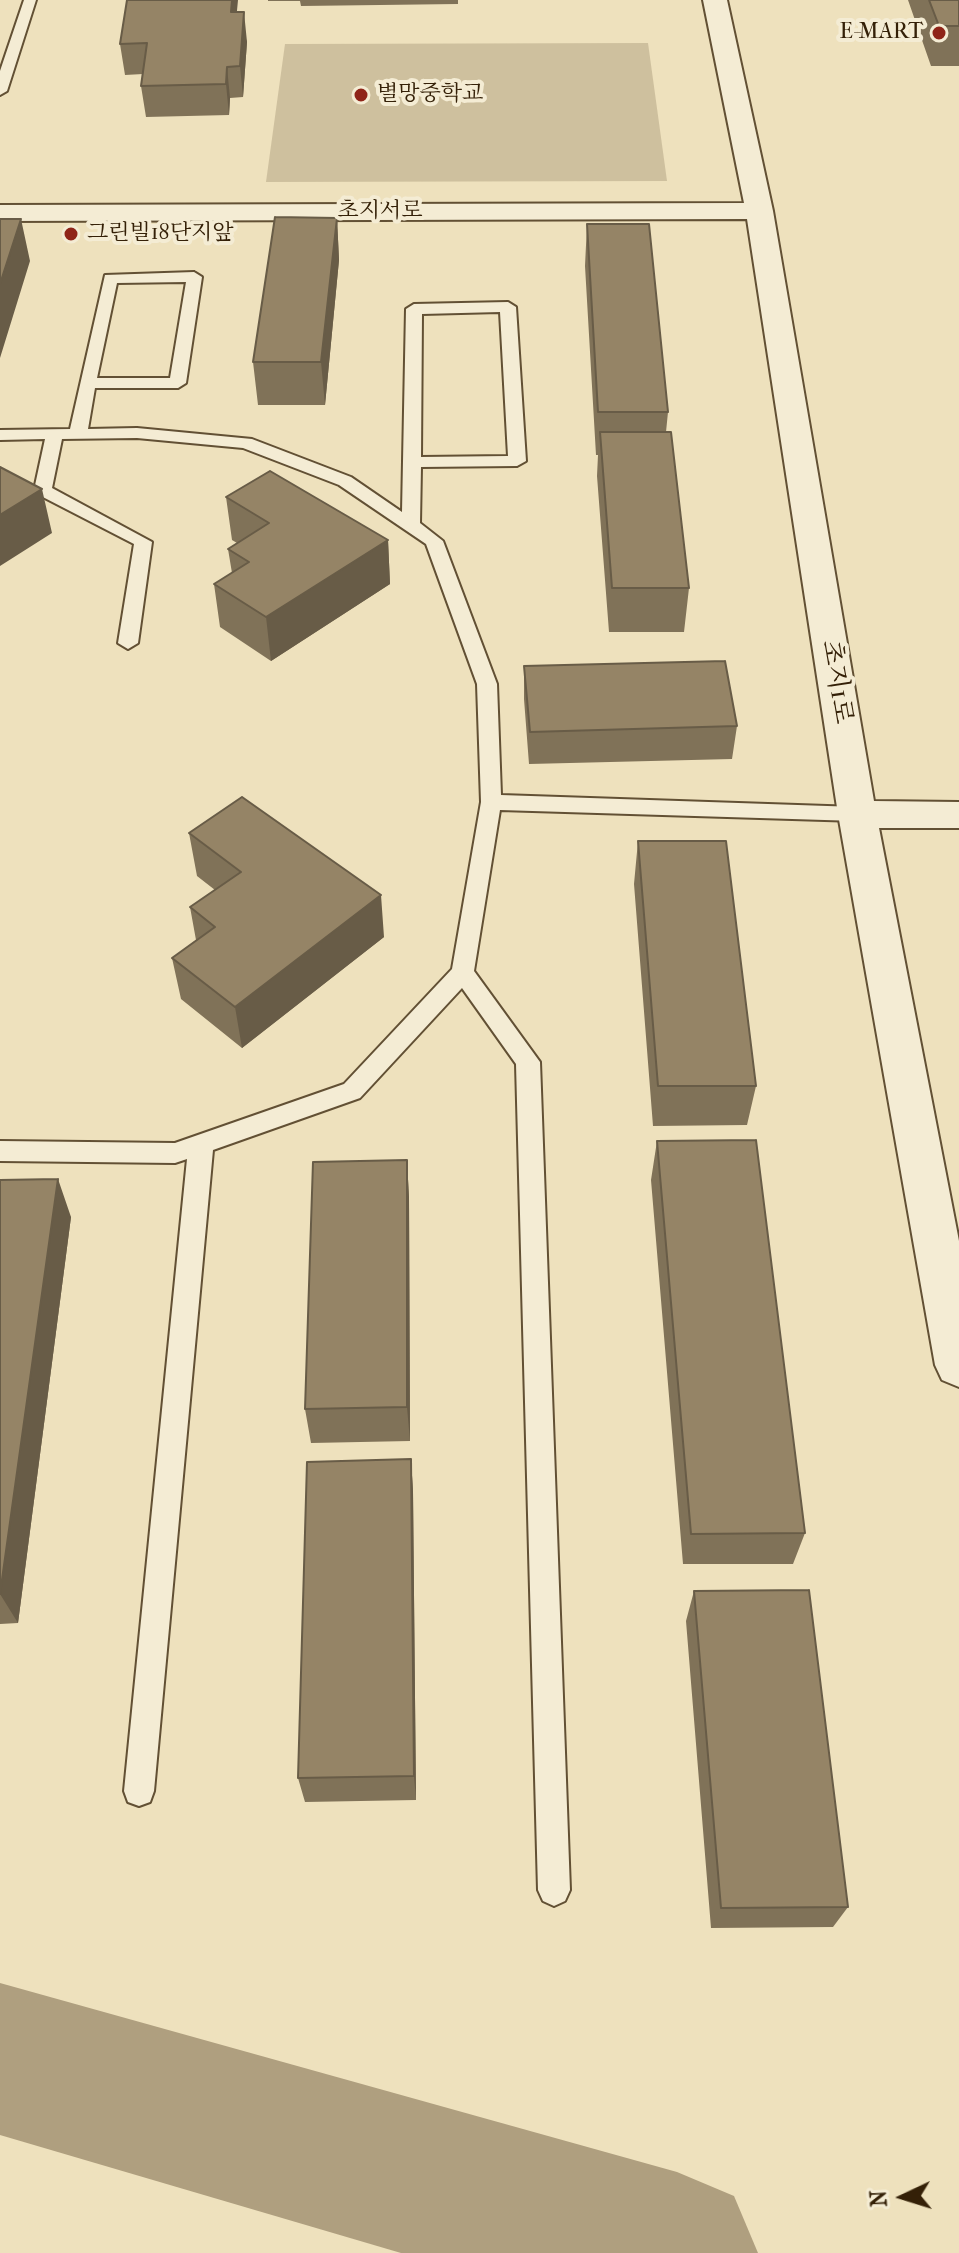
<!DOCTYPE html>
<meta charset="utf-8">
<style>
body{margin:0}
#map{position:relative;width:959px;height:2253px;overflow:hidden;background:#eee1bd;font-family:"IM FELL French Canon",serif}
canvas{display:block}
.north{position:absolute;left:863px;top:2157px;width:80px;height:80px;-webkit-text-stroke:6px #f4ecd4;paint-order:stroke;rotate:266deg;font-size:22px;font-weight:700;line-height:32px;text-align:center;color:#342007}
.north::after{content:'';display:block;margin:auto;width:28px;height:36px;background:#342007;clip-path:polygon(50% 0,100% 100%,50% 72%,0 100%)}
</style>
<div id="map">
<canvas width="959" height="2253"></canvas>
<div class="north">N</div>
</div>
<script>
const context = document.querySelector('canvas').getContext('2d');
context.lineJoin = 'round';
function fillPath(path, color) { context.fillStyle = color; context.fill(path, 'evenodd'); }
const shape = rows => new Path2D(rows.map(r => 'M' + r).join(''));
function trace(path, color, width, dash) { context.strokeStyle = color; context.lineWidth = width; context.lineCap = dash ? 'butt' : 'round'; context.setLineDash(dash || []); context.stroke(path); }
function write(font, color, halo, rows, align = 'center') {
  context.font = font + ' "IM FELL French Canon","Noto Serif KR",serif'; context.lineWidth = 8; context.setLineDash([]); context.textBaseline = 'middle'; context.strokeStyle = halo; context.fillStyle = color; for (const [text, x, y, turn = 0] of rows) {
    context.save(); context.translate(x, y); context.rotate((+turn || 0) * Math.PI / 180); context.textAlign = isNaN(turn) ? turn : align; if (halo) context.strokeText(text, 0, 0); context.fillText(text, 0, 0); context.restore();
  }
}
fillPath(shape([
 [648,43,667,181,266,182,285,44]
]), '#cec09e');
fillPath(shape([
 [0,1983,677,2172,734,2196,758,2253,401,2253,0,2135,0,1983]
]), '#af9f7f');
const service = shape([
 [24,0,36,0,7,91,0,95,0,71,24,0],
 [194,272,202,277,186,383,178,388,95,388,88,429,137,428,252,439,351,477,402,512,406,309,414,304,508,302,516,307,526,461,517,466,421,467,420,523,443,541,497,684,501,795,857,807,864,809,867,814,864,819,857,821,500,810,474,971,540,1062,570,1890,565,1901,554,1906,543,1901,538,1890,516,1064,462,988,360,1098,213,1150,154,1791,150,1802,139,1806,128,1802,124,1791,187,1159,175,1163,0,1161,0,1141,175,1143,344,1084,452,969,481,802,477,684,426,544,339,485,243,448,137,438,62,439,52,488,152,542,138,643,128,649,118,643,134,544,37,494,34,490,45,439,0,440,0,430,70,429,105,275,194,272],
 [186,282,170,378,97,378,117,283,186,282],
 [500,312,508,456,421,457,422,314,500,312]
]);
const tertiary = shape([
 [703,0,727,0,773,211,874,801,959,802,959,828,879,828,959,1241,959,1387,942,1380,935,1365,838,814,747,219,0,221,0,205,744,203,703,0]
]);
trace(service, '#625034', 4);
trace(tertiary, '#625034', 4);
fillPath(service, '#f4ecd4');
fillPath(tertiary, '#f4ecd4');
fillPath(shape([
 [268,0,458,0,458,4,301,6,300,1,268,1],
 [908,0,959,0,959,66,931,66],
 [237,12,247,42,243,97,230,98,229,115,146,117,141,86,143,74,125,75,120,44],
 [337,218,339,260,325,405,258,405,253,362],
 [587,224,668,412,666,432,689,588,684,632,609,632,597,476,598,455,596,455,585,266],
 [226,497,388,540,390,584,271,661,220,627,214,584,232,573,228,549,237,543,232,540],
 [524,666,737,726,732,759,529,764,524,699],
 [189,833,384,937,242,1048,181,999,172,958,196,940,190,907,215,890,197,876],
 [638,841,756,1086,747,1125,653,1126,634,884],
 [657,1141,805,1533,793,1564,683,1564,651,1180],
 [407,1160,409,1198,410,1441,311,1443,305,1409],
 [0,1180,71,1217,18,1623,0,1624],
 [411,1459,413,1492,416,1800,305,1802,298,1778],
 [694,1591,848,1907,833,1927,711,1928,686,1621]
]), '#807258');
fillPath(shape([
 [232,0,238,0,234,42,231,12],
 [244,12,247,42,243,97,240,66],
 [227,67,230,98,229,115,226,84],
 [337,218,339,260,325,405,321,362],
 [21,219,30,261,0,358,0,284],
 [42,489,52,533,0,566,0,515],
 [388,540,390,584,271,661,266,617],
 [381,895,384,937,242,1048,235,1007],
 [407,1160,409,1198,410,1441,407,1407],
 [58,1179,71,1217,18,1623,0,1594],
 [411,1459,413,1492,416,1800,414,1776]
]), '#685c47');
const building = shape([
 [127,0,232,0,231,12,244,12,240,66,227,67,226,84,141,86,147,43,120,44,127,0],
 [929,0,959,0,959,26,939,26,929,0],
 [275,217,337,218,321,362,253,362,275,217],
 [0,219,21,219,0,284,0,219],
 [587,224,649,224,668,412,598,412,587,224],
 [600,432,671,432,689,588,612,588,600,432],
 [0,467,42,489,0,515,0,467],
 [270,471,388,540,266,617,214,584,249,562,228,549,269,523,226,497,270,471],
 [725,661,737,726,530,732,524,666,725,661],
 [242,797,381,895,235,1007,172,958,215,927,190,907,241,872,189,833,242,797],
 [638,841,726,841,756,1086,658,1086,638,841],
 [756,1140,805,1533,691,1534,657,1141,756,1140],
 [407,1160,407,1407,305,1409,313,1162,407,1160],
 [58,1179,0,1594,0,1180,58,1179],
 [411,1459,414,1776,298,1778,307,1462,411,1459],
 [809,1590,848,1907,721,1908,694,1591,809,1590]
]);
fillPath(building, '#958466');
trace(building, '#685c47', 2);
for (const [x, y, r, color] of [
 [939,33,8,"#8f2418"],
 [361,95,8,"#8f2418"],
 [71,234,8,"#8f2418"]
]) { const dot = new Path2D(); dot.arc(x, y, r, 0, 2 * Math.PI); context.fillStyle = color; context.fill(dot); trace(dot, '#f4ecd4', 3); }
write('22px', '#342007', '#f4ecd4', [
 ["E-MART",923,33,"right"],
 ["별망중학교",377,95],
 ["그린빌18단지앞",87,234]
], 'left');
write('22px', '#342007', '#f4ecd4', [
 ["초지서로",380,212]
]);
write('26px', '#342007', '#f4ecd4', [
 ["초지1로",836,682,81]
]);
</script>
